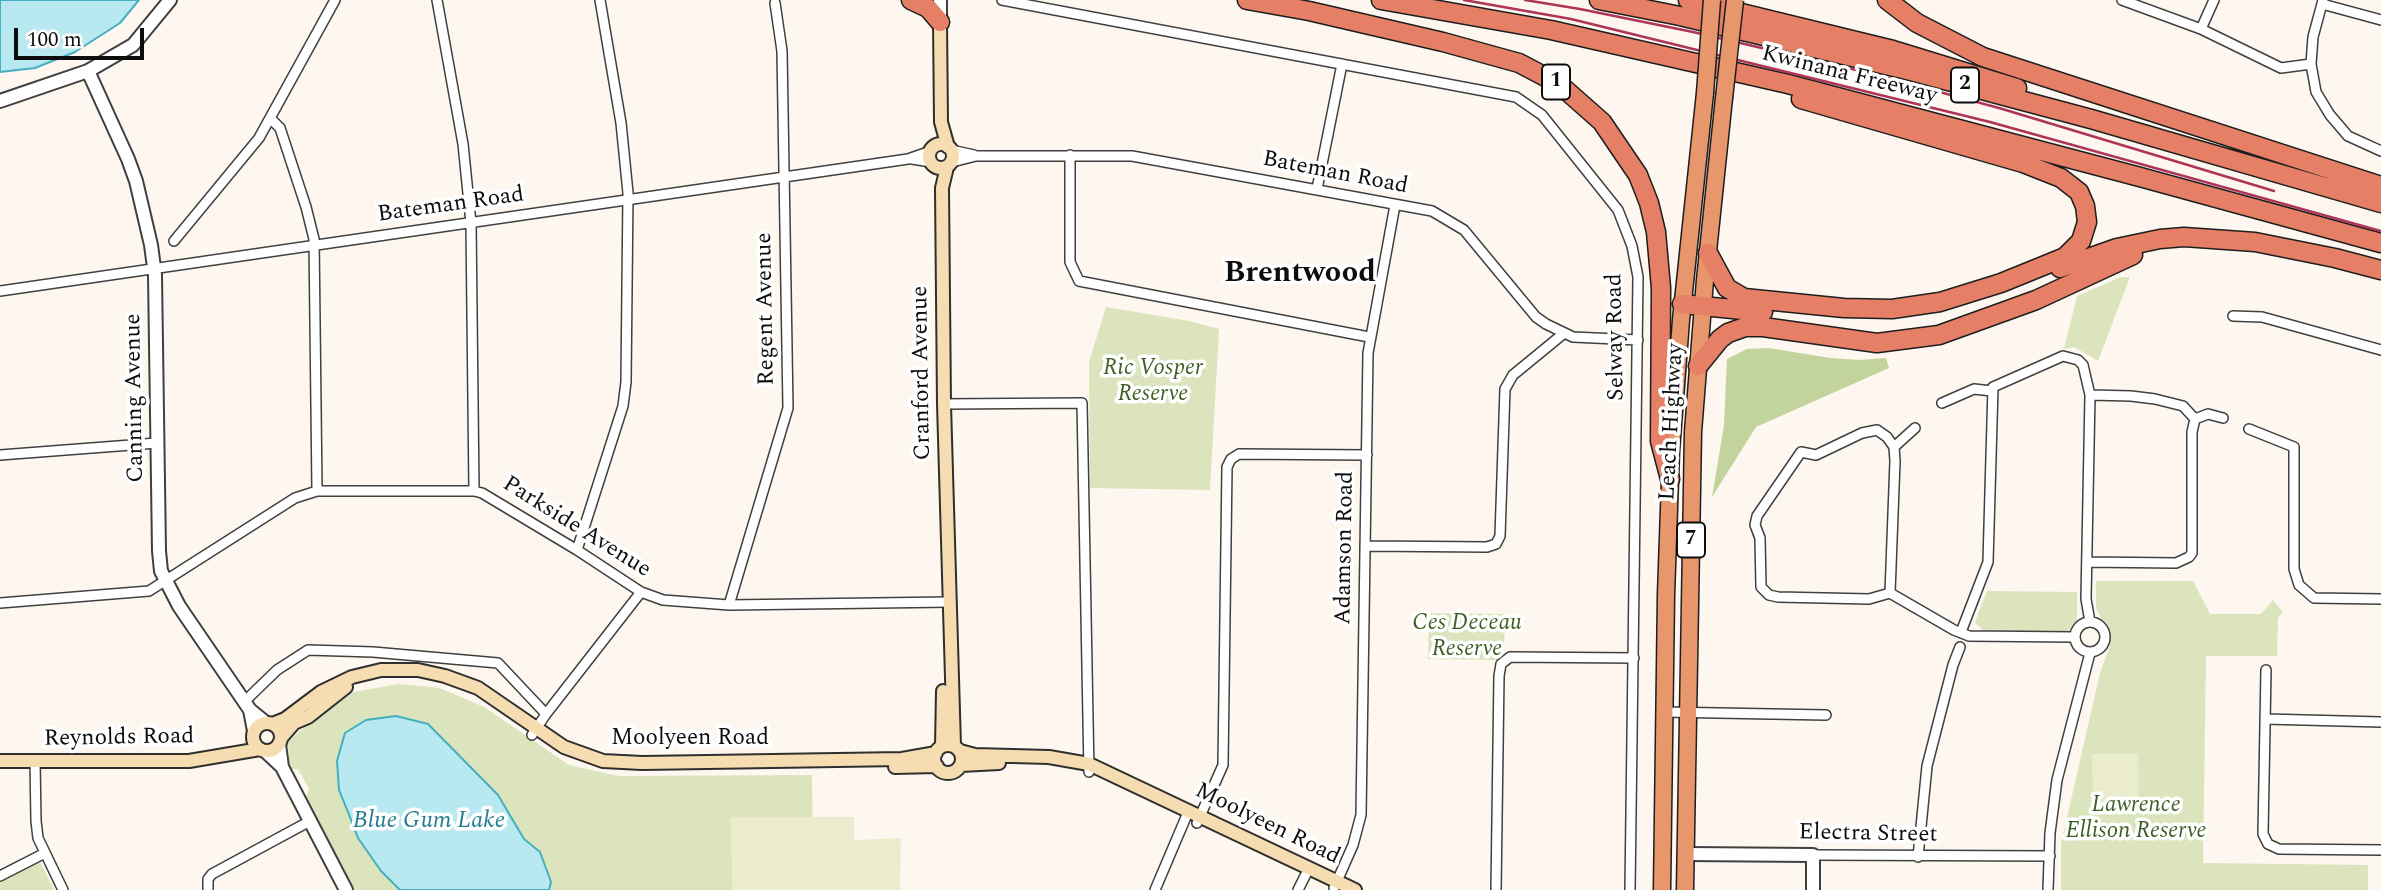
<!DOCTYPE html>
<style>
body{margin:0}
#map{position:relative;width:2381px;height:890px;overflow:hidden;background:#fdf7ef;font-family:Spectral,serif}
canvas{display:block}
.scale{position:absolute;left:14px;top:28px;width:130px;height:32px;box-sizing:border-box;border:4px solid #0d0d0d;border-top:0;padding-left:9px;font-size:21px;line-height:24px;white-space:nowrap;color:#0d0d0d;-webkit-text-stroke:5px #fff;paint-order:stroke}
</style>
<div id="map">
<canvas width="2381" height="890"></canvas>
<div class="scale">100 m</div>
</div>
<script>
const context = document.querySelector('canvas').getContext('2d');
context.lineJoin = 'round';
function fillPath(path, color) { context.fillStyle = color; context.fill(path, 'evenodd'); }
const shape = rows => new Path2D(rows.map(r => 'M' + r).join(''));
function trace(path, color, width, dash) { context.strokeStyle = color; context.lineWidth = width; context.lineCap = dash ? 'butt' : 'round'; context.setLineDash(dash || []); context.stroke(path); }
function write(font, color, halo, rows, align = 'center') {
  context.font = font + ' Spectral,serif'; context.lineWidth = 7; context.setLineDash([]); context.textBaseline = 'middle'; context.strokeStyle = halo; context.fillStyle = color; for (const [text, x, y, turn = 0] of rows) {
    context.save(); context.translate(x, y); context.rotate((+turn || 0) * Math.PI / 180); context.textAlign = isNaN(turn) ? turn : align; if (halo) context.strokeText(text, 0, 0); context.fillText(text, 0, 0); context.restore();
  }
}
fillPath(shape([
 [2121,277,2130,277,2098,361,2074,347,2064,349,2077,296],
 [1106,307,1189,321,1219,329,1210,490,1090,488,1089,362],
 [2096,581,2193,581,2210,614,2261,614,2273,600,2283,612,2278,618,2277,656,2206,656,2203,863,2368,865,2368,890,2061,890,2061,844,2100,673,2110,646,2106,629,2096,608],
 [1987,591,2077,592,2077,625,2062,634,1986,634,1975,622],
 [1429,613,1505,614,1504,657,1497,660,1428,659],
 [398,684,440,688,484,707,569,765,618,776,812,775,813,890,355,890,308,801,306,797,309,789,298,769,291,769,289,765,288,742,338,695],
 [40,862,54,890,0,890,0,880]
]), '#dbe4bc');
fillPath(shape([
 [1769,348,1830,358,1859,360,1886,358,1889,368,1756,427,1712,497,1724,425,1727,359,1747,349]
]), '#c3d39d');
fillPath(shape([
 [2092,754,2138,754,2139,803,2093,803],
 [731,817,854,817,854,840,901,838,900,890,732,890]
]), '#eaeccd');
const water = shape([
 [0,0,139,0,120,23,75,52,35,68,0,72,0,0],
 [396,716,428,724,498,795,524,839,540,852,551,882,549,890,400,890,381,871,358,838,348,812,339,790,337,761,345,733,366,720,396,716]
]);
fillPath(water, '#b9e9f0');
trace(water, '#47aebf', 2);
const minor = shape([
 [437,0,463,144,471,223,474,491],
 [1002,0,1516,97,1542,115,1618,210,1632,246,1638,277,1630,890],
 [2122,0,2201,29,2281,68,2311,64],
 [2323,0,2313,37,2311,64,2316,92,2330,115,2348,136,2381,151],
 [2322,4,2381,20],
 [2201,29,2214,0],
 [271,119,280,128,306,207,314,239,317,491],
 [951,150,974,155],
 [1070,155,1070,262,1079,281,1369,337],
 [912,159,931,162],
 [952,162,976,156,1132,156,1432,211,1464,230,1536,317,1546,324,1573,337,1638,340],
 [1317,189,1342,64],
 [174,241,259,138,335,0],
 [0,291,908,159,931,151],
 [2233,316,2262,317,2381,350],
 [1942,403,1974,389,1992,391],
 [944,404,1082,403,1089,772],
 [2195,419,2208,414,2223,418],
 [2249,429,2294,447,2294,569,2299,585,2314,598,2381,599],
 [1877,430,1887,437,1894,447,1895,461,1890,593,1869,599,1778,597,1769,595,1761,587,1760,538,1755,525,1757,516,1801,452,1816,455,1862,433,1877,430],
 [1894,447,1915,428],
 [0,455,157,443],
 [1366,546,1487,547,1496,544,1500,536,1505,389,1513,375,1563,334],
 [577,550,623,406,626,382,628,193,621,123,600,0],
 [2087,562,2176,563,2189,557,2192,553,2192,432,2195,419,2183,406,2155,399,2131,396,2090,395],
 [1890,593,1954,630,1969,636,2074,637],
 [0,603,149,591,295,498,317,491,474,491,482,493,577,550,641,592,663,600,729,605,949,602],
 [729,605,788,408,782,51,775,3],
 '2075 637a15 15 0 1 1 30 0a15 15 0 1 1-30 0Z',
 [1961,632,1988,562,1993,387,2063,356,2078,360,2083,365,2090,395,2086,599,2090,622],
 [2266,670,2263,834,2268,844,2279,849,2381,850],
 [244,702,277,670,308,650,373,652,498,663,546,714],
 [1664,712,1826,715],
 [2265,719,2381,722],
 [532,735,546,714,641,592],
 [35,761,36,821,38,838,63,890],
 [1197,823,1223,765,1227,467,1231,459,1239,454,1367,455],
 [1813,855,2050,856],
 [1918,857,1927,766,1953,665,1960,647],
 [0,876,45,853],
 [1334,888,1353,845,1361,815,1368,353,1395,205],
 [208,890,208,879,212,874,310,821],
 [1155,890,1189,810],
 [1298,890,1309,868],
 [1496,890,1499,676,1501,664,1510,657,1634,658],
 [2048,890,2050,833,2057,780,2090,653]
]);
const tertiary = shape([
 [940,0,940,22],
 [88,71,128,159,136,181,151,245,155,275,159,551,161,571,179,606,250,710,266,723],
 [0,101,88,71,133,45,170,0],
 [250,710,254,731],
 [279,744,282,767],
 [265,751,282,767,346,890],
 [1686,854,1813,855,1813,890]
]);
const secondary = shape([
 [940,22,941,122,948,147],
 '929 156a12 12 0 1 1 24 0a12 12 0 1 1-24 0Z',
 [947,167,942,188,944,404,954,746],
 '253 737a14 14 0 1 1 28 0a14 14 0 1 1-28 0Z',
 [272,724,285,719,321,692,352,677,381,670,418,670,445,676,478,688,564,747,603,761,642,763,902,759,936,753],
 [281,738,294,723,308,717,346,687],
 '934 759a14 14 0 1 1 28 0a14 14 0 1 1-28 0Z',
 [942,746,943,691],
 [960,751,975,755,1049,757,1089,764,1355,890],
 [0,761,189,761,260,749],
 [961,765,999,763],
 [895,767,937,766]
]);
const trunk = shape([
 [1662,890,1666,595,1671,451,1681,320,1705,93],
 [1685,890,1693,432,1705,280,1724,98]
]);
const motorway = shape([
 [911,0,928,8,940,22],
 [1247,0,1309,11,1443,42,1519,63,1559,84,1602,122,1638,175,1649,203,1656,232,1661,288,1660,441,1670,479],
 [1381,0,1551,30,1788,84,2140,177,2381,243],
 [1599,0,1680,16,1911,71,2091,119,2381,203],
 [1688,0,1893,50,2017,88],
 [1887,0,1917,23,1983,57,2381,186],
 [1708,253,1727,288,1744,298,1844,308,1892,309,1940,302,2001,283,2065,257,2081,241,2087,222,2085,206,2079,192,2061,178,2023,163,1801,99],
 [2060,268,2117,248,2160,239,2184,237,2255,242,2335,258,2381,270],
 [1682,304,1763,312],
 [1698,366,1720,339,1728,333,1745,327,1763,327,1877,343,1939,335,2036,300,2133,255]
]);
trace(minor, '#404040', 12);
trace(tertiary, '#404040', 16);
trace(secondary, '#2f2f2f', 16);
trace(trunk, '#1e1e1e', 19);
trace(motorway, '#1e1e1e', 21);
trace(minor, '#fff', 9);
trace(tertiary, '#fff', 12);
trace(secondary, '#f6ddb1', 12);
trace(trunk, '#e8966c', 16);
trace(motorway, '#e57f65', 18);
trace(shape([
 [1464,0,1571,19,1990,122,2381,231],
 [1525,0,1580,9,1693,32,1869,73,1999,108,2274,191]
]), '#ae3459', 2.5);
const trunkBridge = shape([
 [1705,93,1712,0],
 [1724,98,1735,0]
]);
trace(trunkBridge, '#1e1e1e', 19, []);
trace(trunkBridge, '#e8966c', 16);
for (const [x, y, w] of [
 [1556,82,28],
 [1965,85,28],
 [1691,540,28]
]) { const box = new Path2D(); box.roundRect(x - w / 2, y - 17.5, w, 35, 5); context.fillStyle = '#fff'; context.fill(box); trace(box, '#0d0d0d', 2); }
write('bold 21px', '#0d0d0d', null, [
 ["1",1556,82],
 ["2",1965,85],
 ["7",1691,540]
]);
write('23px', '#0d0d0d', '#fff', [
 ["Kwinana Freeway",1849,76,14],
 ["Bateman Road",1335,174,11],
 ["Bateman Road",451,206,-8],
 ["Regent Avenue",767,309,-91],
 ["Selway Road",1617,337,-91],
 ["Cranford Avenue",923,373,-91],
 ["Canning Avenue",136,398,-91],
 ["Leach Highway",1673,422,-87],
 ["Parkside Avenue",576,528,32],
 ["Adamson Road",1346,548,-89],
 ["Reynolds Road",119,739,-1],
 ["Moolyeen Road",690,739],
 ["Moolyeen Road",1267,825,26],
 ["Electra Street",1868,835,1]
]);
write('italic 23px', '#3f5e24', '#fff', [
 ["Ric Vosper",1153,369],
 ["Reserve",1153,395],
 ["Ces Deceau",1467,624],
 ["Reserve",1467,650],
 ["Lawrence",2136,806],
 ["Ellison Reserve",2136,832]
]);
write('italic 24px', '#247e92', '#fff', [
 ["Blue Gum Lake",429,822]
]);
write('bold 30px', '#0d0d0d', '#fff', [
 ["Brentwood",1300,275]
]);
</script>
